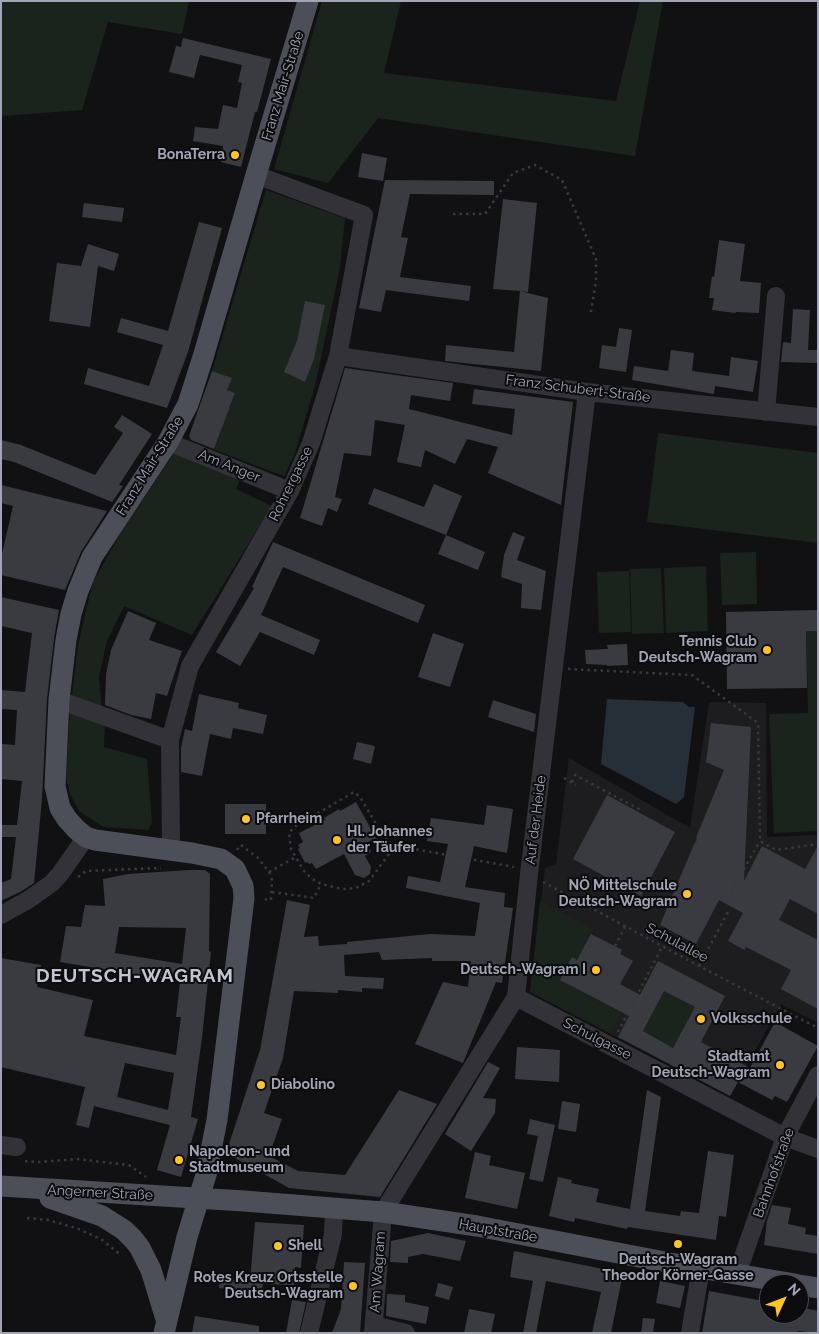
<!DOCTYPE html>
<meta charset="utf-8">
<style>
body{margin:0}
#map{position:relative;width:819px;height:1334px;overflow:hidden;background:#111113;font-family:Raleway,sans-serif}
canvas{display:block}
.frame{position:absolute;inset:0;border:2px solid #a1a5b5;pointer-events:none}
.north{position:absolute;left:759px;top:1274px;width:50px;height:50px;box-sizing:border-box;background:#0c0c0e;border:1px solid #484951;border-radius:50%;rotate:47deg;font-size:14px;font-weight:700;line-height:20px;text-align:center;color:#a1a5b5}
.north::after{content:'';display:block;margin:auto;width:18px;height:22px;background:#ffc51d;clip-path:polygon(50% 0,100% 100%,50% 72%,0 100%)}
</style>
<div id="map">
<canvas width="819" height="1334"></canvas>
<div class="frame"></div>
<div class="north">N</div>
</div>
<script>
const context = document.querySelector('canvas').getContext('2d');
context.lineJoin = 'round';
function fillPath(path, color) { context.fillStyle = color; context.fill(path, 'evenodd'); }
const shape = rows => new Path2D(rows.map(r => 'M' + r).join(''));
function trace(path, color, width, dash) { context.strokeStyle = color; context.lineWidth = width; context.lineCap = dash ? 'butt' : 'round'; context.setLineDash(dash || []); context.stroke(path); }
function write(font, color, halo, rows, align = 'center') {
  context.font = font + ' Raleway,sans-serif'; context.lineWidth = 4; context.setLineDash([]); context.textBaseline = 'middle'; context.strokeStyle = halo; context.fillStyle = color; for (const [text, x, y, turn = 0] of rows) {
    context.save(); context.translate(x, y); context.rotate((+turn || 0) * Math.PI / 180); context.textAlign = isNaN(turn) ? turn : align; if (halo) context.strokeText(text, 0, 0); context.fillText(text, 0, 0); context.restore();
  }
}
fillPath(shape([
 [709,702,766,703,767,837,818,835,818,1023,781,1004,730,1096,530,992,545,868,556,864,569,758,690,828]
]), '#1d1d20');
fillPath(shape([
 [1,1,189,1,182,34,108,22,82,110,1,116],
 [322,1,401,1,384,73,616,101,640,1,663,1,635,156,378,118,328,183,274,169],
 [266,190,345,218,340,268,315,386,295,453,284,476,214,450,222,428,222,406,230,408,235,393,227,390,231,378,212,371],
 [658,433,818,453,818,543,647,522],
 [175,452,240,480,236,489,272,506,192,635,124,606,107,641,99,677,102,709,72,697,78,644,93,582,122,531],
 [756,552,757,604,722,605,720,553],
 [706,566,708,631,666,633,664,568],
 [661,568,664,633,632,634,630,569],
 [629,571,631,632,599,633,597,572],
 [806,631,818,631,818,831,774,833,769,714,808,713],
 [70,708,105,721,104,747,147,759,152,823,148,830,103,827,79,811,70,794,66,777],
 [540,901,594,929,577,960,572,958,560,980,621,1013,610,1033,530,992],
 [664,991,695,1007,673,1048,643,1031]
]), '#1b231d');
fillPath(shape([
 [607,699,683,702,689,707,695,707,684,797,676,804,601,764]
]), '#262f38');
fillPath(shape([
 [183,38,271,59,257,112,255,112,241,167,221,162,223,146,193,141,195,127,218,129,223,105,237,108,242,83,238,82,242,65,200,55,194,78,169,72,176,46,181,47],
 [362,153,387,158,383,181,358,177],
 [385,180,494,181,494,195,410,194,401,237,408,238,400,277,471,286,469,301,386,290,381,312,359,308],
 [503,199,537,203,528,292,520,291,548,298,541,371,445,361,446,345,514,352,520,291,493,289],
 [84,203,124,208,122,222,82,217],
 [199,222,222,228,188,352,167,408,84,384,88,368,149,386,163,345,117,332,121,318,168,331],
 [719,240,745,244,740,281,761,283,759,313,736,312,735,313,712,310,714,298,709,298,712,276,714,277],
 [88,244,119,254,114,271,98,266,90,327,49,321,57,263,81,266],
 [305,301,325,305,314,359,305,382,284,372,297,341],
 [793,309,810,310,808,350,818,350,818,363,781,362,783,342,791,343],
 [619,328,632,330,626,372,599,368,602,345,616,347],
 [671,350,694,353,692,371,729,376,731,357,758,361,753,392,715,386,714,394,632,380,634,366,668,371],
 [345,368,453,383,450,401,411,395,409,409,512,435,515,409,472,404,474,389,573,402,561,505,488,473,498,447,467,439,455,464,425,450,421,467,397,462,405,425,375,420,371,456,344,453,335,497,342,499,337,512,328,508,322,526,300,518],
 [212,371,232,378,227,390,235,393,214,449,191,440,189,436],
 [122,415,152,434,119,485,123,486,112,502,14,462,1,459,1,440,21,445,95,475,123,433,114,427],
 [434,484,462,496,446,535,368,504,374,488,424,507],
 [1,485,107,511,81,552,65,590,1,575,1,558,13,506,1,503],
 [513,532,525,537,517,560,546,571,541,610,521,608,522,584,501,577,504,555],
 [446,535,485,552,478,570,438,554],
 [273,542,425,605,418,623,283,567,261,615,320,640,314,655,260,632,240,666,216,652,254,588,252,587],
 [1,597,59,610,54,638,47,699,42,799,34,883,22,891,1,901,1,883,11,879,16,837,1,837,1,825,17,825,22,781,1,779,1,744,15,745,17,710,1,709,1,690,25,692,32,633,1,626],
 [818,610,818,631,806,631,807,688,727,689,726,612],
 [128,611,156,623,149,640,182,651,167,696,156,693,151,719,131,715,105,705,106,674,111,650],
 [433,633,464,644,450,687,418,677],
 [627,644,628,665,607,666,607,665,586,664,585,650,608,649,607,645],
 [199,694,239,703,238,708,267,715,263,734,233,728,231,739,210,734,202,776,181,772,181,748,185,729,192,731],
 [493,700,536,714,534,732,488,717],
 [711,723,751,727,744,881,762,846,805,869,818,846,818,914,790,899,779,920,818,940,818,1009,781,989,791,970,746,947,745,950,728,941,743,913,719,900,696,944,660,925,695,842,696,843,697,835,724,770,706,762],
 [357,742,375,746,371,764,353,759],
 [607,795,675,832,641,896,573,859],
 [356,802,376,838,366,843,371,852,365,856,371,867,370,874,364,878,355,875,344,854,316,869,312,863,309,864,307,862,305,863,298,849,300,848,298,845,303,842,299,833,325,820,324,818,339,809,340,811],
 [225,804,266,804,266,834,225,834],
 [487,805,513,809,507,853,474,846,465,887,505,893,504,907,513,908,502,983,496,982,463,1063,415,1044,443,982,468,987,471,961,432,961,432,958,382,960,379,952,344,955,345,976,384,978,383,989,362,988,362,992,338,990,338,993,294,991,283,1058,264,1113,282,1119,269,1156,298,1171,345,1175,399,1090,437,1104,380,1197,289,1188,226,1153,260,1050,287,900,310,905,304,937,318,936,319,946,347,944,347,942,430,934,475,936,480,903,406,888,408,876,440,882,448,844,427,841,431,818,484,825],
 [189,870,205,870,210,874,209,951,211,952,202,1038,191,1117,198,1119,181,1177,157,1170,170,1125,94,1106,89,1128,76,1125,85,1087,1,1067,1,958,41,965,37,987,93,1000,84,1036,176,1055,181,1017,176,1017,180,982,60,962,66,926,81,927,85,905,105,906,103,879,128,874],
 [119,927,186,928,182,964,115,953],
 [125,1063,174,1073,168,1110,117,1097],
 [591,934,622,950,620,954,633,961,620,984,640,995,658,961,725,996,701,1042,750,1068,775,1022,818,1046,787,1102,775,1096,772,1100,738,1082,730,1096,618,1037,629,1016,560,980,572,957,577,960],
 [664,991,695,1007,673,1048,643,1031],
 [517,1047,560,1050,559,1082,515,1079],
 [488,1062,500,1068,483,1098,496,1099,495,1113,471,1151,445,1134],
 [647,1090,661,1097,645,1211,680,1216,681,1211,699,1213,708,1151,734,1155,726,1217,719,1216,716,1240,628,1227,627,1229,575,1218,574,1222,549,1216,558,1177,572,1180,571,1183,599,1189,596,1202,630,1209],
 [562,1101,580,1104,576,1132,558,1129],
 [530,1119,555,1125,543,1182,529,1179,538,1136,527,1134],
 [475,1152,491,1156,489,1165,525,1173,517,1209,465,1198],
 [772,1205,791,1208,788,1224,806,1228,805,1234,818,1236,818,1254,764,1245,767,1221],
 [255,1222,304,1225,301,1268,295,1267,294,1285,263,1284,261,1293,219,1288,220,1278,250,1281],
 [428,1233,466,1241,460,1261,423,1254,408,1257,408,1263,390,1262,391,1241],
 [514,1251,623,1273,611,1333,592,1333,601,1292,546,1281,536,1333,523,1333,533,1281,510,1277],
 [344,1262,365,1263,360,1333,332,1333,341,1309],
 [660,1281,685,1286,680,1308,656,1303],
 [438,1283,453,1287,449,1300,435,1296],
 [709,1291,769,1302,769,1314,799,1314,799,1307,818,1311,818,1333,798,1331,797,1333,702,1333],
 [387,1294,405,1295,405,1302,429,1307,426,1324,386,1316],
 [292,1300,306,1302,299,1333,286,1333],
 [469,1309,495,1314,491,1333,464,1333],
 [195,1316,259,1326,259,1333,192,1333],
 [643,1318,655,1319,653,1333,641,1333]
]), '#3a3b41');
trace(shape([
 [453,214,485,214,513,173,535,165,562,180,596,259,596,281,591,312],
 [568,669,692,675,758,723,760,841,776,850,818,844],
 [564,778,576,785],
 [572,782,575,775,639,809,638,812],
 [395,849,378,827,360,797,354,792,294,827,289,833,291,849,304,871,311,878,321,884,342,889,356,888,369,881,389,854,398,847,403,847,514,867],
 [237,850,241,845,258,858,269,872,272,880,271,900,261,899],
 [269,872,296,857],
 [78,877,86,871,161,868],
 [543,882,699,966,818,1028],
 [272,892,314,898,321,884],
 [731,892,760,841],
 [615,946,625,927],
 [699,966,728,912],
 [618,1032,662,947],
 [25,1161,39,1162,78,1159,129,1165,146,1177],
 [27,1218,48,1220,76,1228,101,1239,121,1255]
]), '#38393f', 2.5, [2.5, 4]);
trace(shape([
 [338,356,587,392,818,417],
 [766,412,776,296],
 [168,442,290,491],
 [59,700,170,740],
 [171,850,170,740,190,666,290,491,311,443,338,356,364,215,256,175],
 [1,915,28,900,52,883,60,874,86,837],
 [516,997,785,1137,818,1149],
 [1,1145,17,1147],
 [737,1274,785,1137,818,1075],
 [374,1325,406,1333],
 [309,1333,333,1234,334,1207],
 [373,1333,383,1212,516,997,529,874,587,392],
 [690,1333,701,1268]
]), '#323238', 18);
trace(shape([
 [1,1186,244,1201,383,1212,477,1226,670,1263,795,1284],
 [50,1198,102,1216,124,1230,134,1240,140,1248,151,1270,166,1319],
 [799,1285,818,1288],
 [164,1333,187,1237,206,1175,217,1120,244,898,243,886,235,869,221,859,192,853,95,840,86,837,77,830,67,819,60,808,55,786,59,700,66,640,71,614,78,591,92,557,168,442,188,404,204,354,256,175,308,1]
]), '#4d4f58', 21);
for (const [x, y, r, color] of [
 [235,155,5,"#ffc51d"],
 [767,650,5,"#ffc51d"],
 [246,819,5,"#ffc51d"],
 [337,840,5,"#ffc51d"],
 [687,894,5,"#ffc51d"],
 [596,970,5,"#ffc51d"],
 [701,1019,5,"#ffc51d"],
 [780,1065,5,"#ffc51d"],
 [261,1085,5,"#ffc51d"],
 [179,1160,5,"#ffc51d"],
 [678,1244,5,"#ffc51d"],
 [278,1246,5,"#ffc51d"],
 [353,1286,5,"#ffc51d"]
]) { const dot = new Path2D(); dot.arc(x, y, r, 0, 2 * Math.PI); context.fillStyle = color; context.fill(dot); trace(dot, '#0c0c0e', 2); }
write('14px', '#a1a5b5', '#0c0c0e', [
 ["Franz Mair-Straße",283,86,-73],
 ["Franz Schubert-Straße",578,389,7],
 ["Franz Mair-Straße",150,466,-58],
 ["Am Anger",229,466,22],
 ["Rohrergasse",291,484,-64],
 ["Auf der Heide",536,820,-83],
 ["Schulallee",677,943,28],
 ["Schulgasse",597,1039,27],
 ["Bahnhofstraße",774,1173,-70],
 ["Angerner Straße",100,1193,3],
 ["Hauptstraße",498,1231,10],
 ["Am Wagram",378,1272,-86]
]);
write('bold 14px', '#a1a5b5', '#0c0c0e', [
 ["BonaTerra",225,155],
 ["Tennis Club",757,642],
 ["Deutsch-Wagram",757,658],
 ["Pfarrheim",256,819,"left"],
 ["Hl. Johannes",347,832,"left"],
 ["der Täufer",347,848,"left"],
 ["NÖ Mittelschule",677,886],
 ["Deutsch-Wagram",677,902],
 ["Deutsch-Wagram I",586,970],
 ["Volksschule",711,1019,"left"],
 ["Stadtamt",770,1057],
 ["Deutsch-Wagram",770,1073],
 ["Diabolino",271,1085,"left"],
 ["Napoleon- und",189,1152,"left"],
 ["Stadtmuseum",189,1168,"left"],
 ["Shell",288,1246,"left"],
 ["Deutsch-Wagram",678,1260,"center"],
 ["Theodor Körner-Gasse",678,1276,"center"],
 ["Rotes Kreuz Ortsstelle",343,1278],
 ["Deutsch-Wagram",343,1294]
], 'right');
context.letterSpacing = '1px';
write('bold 19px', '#c2c5d1', '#0c0c0e', [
 ["DEUTSCH-WAGRAM",135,976]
]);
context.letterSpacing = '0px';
</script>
